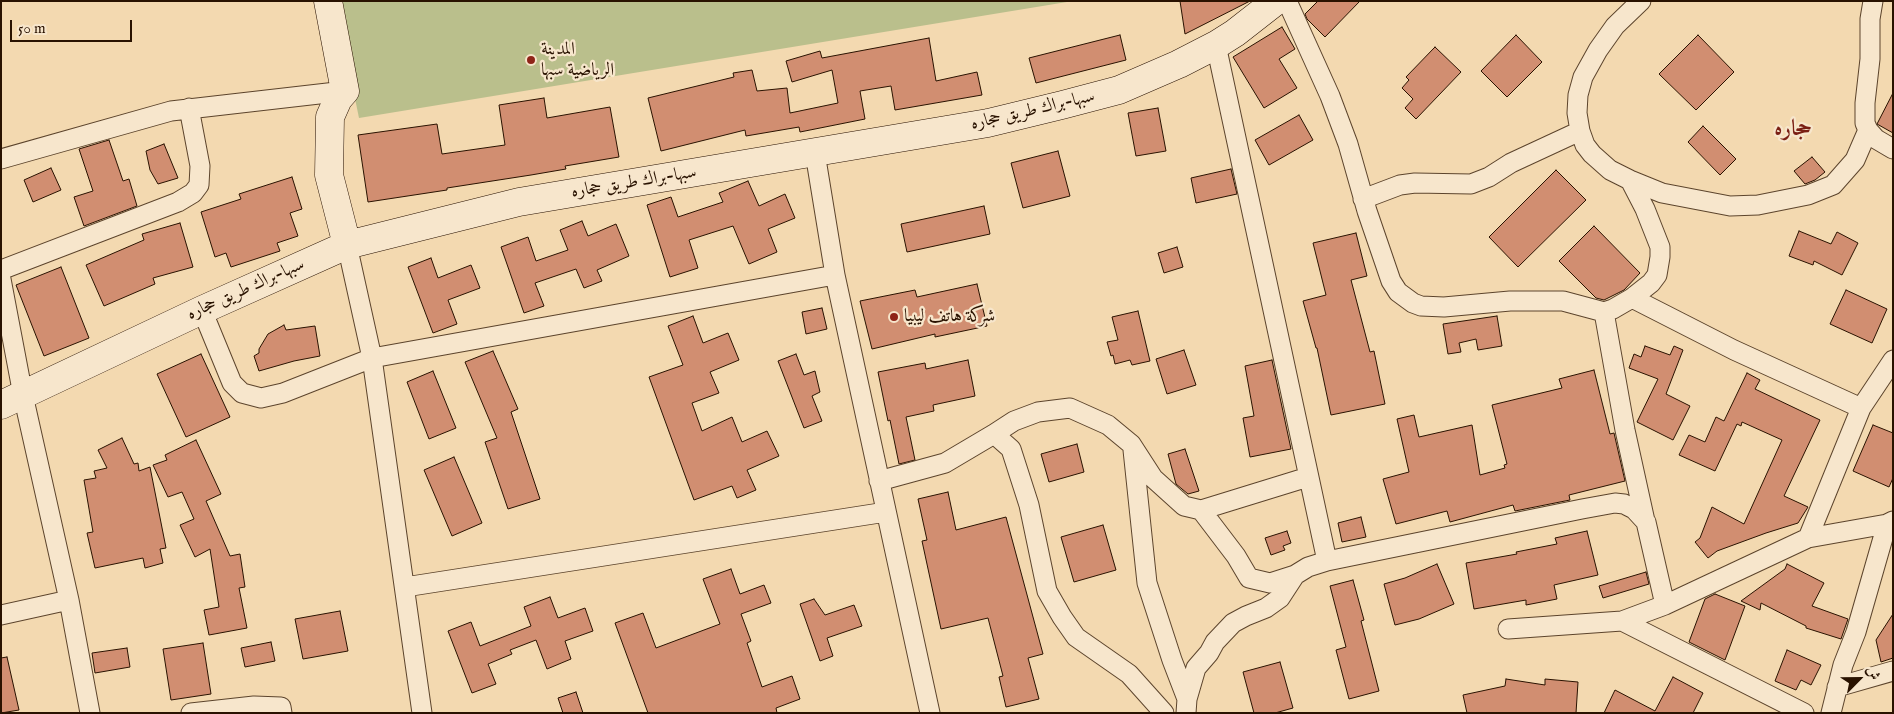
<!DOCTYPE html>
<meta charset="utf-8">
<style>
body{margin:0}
#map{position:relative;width:1894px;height:714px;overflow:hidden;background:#f3d9b0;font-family:"IM FELL English",Amiri,serif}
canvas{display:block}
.frame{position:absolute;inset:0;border:2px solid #291200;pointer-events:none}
.north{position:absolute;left:1834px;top:654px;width:50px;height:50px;-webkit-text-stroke:4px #f7e6cc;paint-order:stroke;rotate:67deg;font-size:14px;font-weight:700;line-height:20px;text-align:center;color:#291200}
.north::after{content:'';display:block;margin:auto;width:18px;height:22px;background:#291200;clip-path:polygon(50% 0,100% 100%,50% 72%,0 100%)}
.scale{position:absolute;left:10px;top:20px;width:122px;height:22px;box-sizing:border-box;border:2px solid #291200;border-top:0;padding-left:6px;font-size:15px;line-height:18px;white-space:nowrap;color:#291200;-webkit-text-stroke:4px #f7e6cc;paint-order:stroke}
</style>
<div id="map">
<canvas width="1894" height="714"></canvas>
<div class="frame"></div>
<div class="north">ش</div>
<div class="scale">50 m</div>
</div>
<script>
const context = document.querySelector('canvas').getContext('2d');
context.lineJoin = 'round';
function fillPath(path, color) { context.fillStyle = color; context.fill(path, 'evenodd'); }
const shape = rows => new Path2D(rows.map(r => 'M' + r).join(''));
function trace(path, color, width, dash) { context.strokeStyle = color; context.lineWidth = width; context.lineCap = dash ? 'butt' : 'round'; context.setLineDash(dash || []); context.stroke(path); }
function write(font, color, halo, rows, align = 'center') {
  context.font = font + ' "IM FELL English",Amiri,serif'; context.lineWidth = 4.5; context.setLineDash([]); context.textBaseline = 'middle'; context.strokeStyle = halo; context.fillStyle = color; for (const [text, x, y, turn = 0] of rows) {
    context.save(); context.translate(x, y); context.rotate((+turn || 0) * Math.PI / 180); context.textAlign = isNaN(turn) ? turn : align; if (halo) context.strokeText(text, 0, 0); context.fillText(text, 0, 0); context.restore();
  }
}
fillPath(shape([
 [335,1,1073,1,359,118]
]), '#babf8c');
const building = shape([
 [1180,1,1250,1,1185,34,1180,1],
 [1318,1,1360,1,1325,37,1307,19,1305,14,1318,1],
 [1282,27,1295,49,1279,59,1297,88,1264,108,1233,57,1282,27],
 [1120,35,1126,60,1036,83,1029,58,1120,35],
 [1516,35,1542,62,1507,97,1481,71,1516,35],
 [1698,35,1734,72,1696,110,1659,74,1698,35],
 [929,38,936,81,977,72,982,95,895,110,891,86,860,91,865,119,800,132,799,127,746,136,745,130,661,151,648,98,734,77,733,73,752,70,757,91,787,88,790,113,838,103,832,70,792,82,786,61,820,51,822,58,929,38],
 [1435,47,1461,72,1416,119,1405,108,1413,99,1402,88,1409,80,1406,77,1435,47],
 [1893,93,1893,133,1877,124,1893,93],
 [544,98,547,118,610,107,619,157,565,166,566,169,531,175,447,188,447,190,368,202,358,135,437,124,442,154,505,145,499,105,544,98],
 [1158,108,1166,151,1136,156,1128,113,1158,108],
 [1299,115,1313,140,1269,165,1255,140,1299,115],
 [1703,126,1736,159,1720,175,1688,142,1703,126],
 [109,140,123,181,129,179,137,206,84,226,74,197,93,191,79,149,109,140],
 [164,144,178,178,158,184,150,170,146,151,164,144],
 [1058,151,1070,196,1023,208,1011,163,1058,151],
 [1812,157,1825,172,1815,180,1805,184,1794,171,1812,157],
 [51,168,61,190,33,202,24,180,51,168],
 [1231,169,1237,194,1196,203,1191,178,1231,169],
 [1556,170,1586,200,1518,267,1489,237,1556,170],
 [292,177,302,209,290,213,298,236,277,243,280,251,231,267,226,253,215,257,201,212,241,199,239,194,292,177],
 [748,181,759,206,785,194,795,218,768,229,777,252,749,264,733,226,689,240,698,268,670,277,647,205,671,197,678,217,723,202,719,193,748,181],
 [984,206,990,234,907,252,901,224,984,206],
 [582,221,588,236,616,224,629,256,597,270,602,281,584,288,576,269,535,283,544,306,524,313,501,247,528,237,536,261,568,250,560,230,582,221],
 [180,223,193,267,153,278,155,284,104,306,86,265,144,240,142,234,180,223],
 [1594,226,1640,273,1624,290,1604,300,1596,298,1559,261,1594,226],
 [1799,231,1831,244,1837,232,1858,243,1842,275,1814,261,1813,265,1789,256,1799,231],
 [1356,233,1367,276,1351,280,1370,352,1374,351,1385,404,1331,415,1317,348,1316,348,1303,301,1326,295,1313,243,1356,233],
 [1177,247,1183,267,1164,273,1158,253,1177,247],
 [431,258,438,278,471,265,480,288,448,300,457,324,433,333,408,267,431,258],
 [61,267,89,338,44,356,16,285,61,267],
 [977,284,987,326,935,337,935,334,872,349,860,301,915,290,917,297,977,284],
 [1846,290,1887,309,1872,343,1830,324,1846,290],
 [822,308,827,329,806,334,802,312,822,308],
 [1138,311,1150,361,1132,365,1130,360,1115,364,1113,355,1111,356,1107,342,1118,340,1112,317,1138,311],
 [693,316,703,343,728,333,739,360,710,372,719,393,692,403,702,431,732,417,742,442,767,431,779,456,747,470,756,490,737,498,732,486,694,500,649,377,683,365,668,326,693,316],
 [1497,316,1502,346,1478,350,1476,339,1459,343,1461,352,1448,354,1443,324,1497,316],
 [284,325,286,330,315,326,320,356,294,361,259,371,254,356,259,353,259,349,268,334,284,325],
 [1645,346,1670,355,1674,346,1683,350,1666,394,1690,406,1673,440,1637,422,1658,379,1629,368,1634,354,1641,357,1645,346],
 [1184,350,1196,385,1167,394,1156,359,1184,350],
 [493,351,518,409,511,412,540,499,508,509,485,442,497,438,465,362,493,351],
 [201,354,230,417,186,437,157,374,201,354],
 [796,354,804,375,815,371,820,392,812,396,822,421,804,428,778,361,796,354],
 [968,360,975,396,933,405,934,411,906,417,915,460,899,464,890,420,888,421,878,372,925,363,926,369,968,360],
 [1272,360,1291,449,1250,457,1243,418,1254,416,1245,366,1272,360],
 [1594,370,1610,434,1614,433,1625,481,1569,495,1570,500,1515,511,1513,505,1450,522,1447,511,1396,524,1383,479,1409,472,1397,419,1414,415,1419,437,1472,425,1480,475,1505,468,1504,465,1507,464,1492,405,1562,388,1559,379,1594,370],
 [433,371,456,428,429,439,407,382,433,371],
 [1747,373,1760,380,1755,389,1820,420,1784,496,1808,507,1798,523,1766,533,1717,551,1708,558,1695,542,1700,538,1712,507,1744,524,1782,440,1742,422,1741,426,1737,424,1715,471,1679,455,1689,435,1705,442,1716,417,1724,421,1747,373],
 [1873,425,1893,433,1893,478,1889,487,1853,471,1873,425],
 [122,438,134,464,138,463,139,471,150,467,166,548,160,549,163,563,145,568,143,558,95,568,87,533,93,532,84,480,96,478,94,471,107,468,98,450,122,438],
 [196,440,221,494,206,501,230,556,240,554,245,587,239,588,247,628,209,635,204,610,219,607,210,549,195,557,180,525,194,519,182,492,168,497,153,465,167,460,165,455,196,440],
 [1077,444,1084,472,1049,482,1041,454,1077,444],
 [1185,449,1199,491,1188,494,1176,484,1168,454,1185,449],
 [454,457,482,523,452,536,424,470,454,457],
 [948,492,956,530,1006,517,1043,654,1028,658,1039,699,1006,707,999,677,1003,676,988,618,941,629,922,541,927,540,918,499,948,492],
 [1361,517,1366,537,1342,542,1338,523,1361,517],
 [1103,525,1116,570,1074,582,1061,537,1103,525],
 [1287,531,1291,543,1283,546,1285,550,1271,555,1265,538,1287,531],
 [1587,531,1598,575,1554,585,1557,599,1526,605,1526,600,1474,609,1466,563,1517,554,1516,552,1557,544,1555,538,1587,531],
 [1437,564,1454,604,1419,619,1395,625,1384,584,1405,578,1437,564],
 [1787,564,1824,583,1812,606,1848,619,1841,639,1806,628,1806,626,1761,603,1760,610,1741,601,1785,569,1787,564],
 [731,569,740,594,764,585,771,603,741,614,751,641,747,643,762,687,792,676,800,699,776,708,777,713,648,713,615,623,643,613,656,648,720,624,703,579,731,569],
 [1646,572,1649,584,1603,598,1599,586,1646,572],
 [1353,580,1364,620,1361,621,1379,691,1349,699,1336,650,1346,647,1330,586,1353,580],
 [1715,594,1745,606,1725,660,1689,642,1705,599,1715,594],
 [550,597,558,618,585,608,593,631,565,641,571,659,547,669,536,640,510,650,512,654,488,664,496,684,472,693,448,631,471,622,480,646,531,626,524,607,550,597],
 [814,599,825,615,854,605,862,626,827,638,833,656,820,661,800,604,814,599],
 [340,611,348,651,303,659,295,619,340,611],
 [1893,614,1893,658,1881,662,1876,640,1893,614],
 [271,642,275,661,245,667,241,648,271,642],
 [203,643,211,694,171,700,163,649,203,643],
 [127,648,130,667,95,673,92,653,127,648],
 [1787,650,1821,665,1811,685,1801,680,1796,690,1775,681,1787,650],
 [7,657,19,710,1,713,1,658,7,657],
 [1280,662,1293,708,1275,713,1254,713,1243,672,1280,662],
 [1673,677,1703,693,1693,713,1604,713,1615,690,1655,711,1673,677],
 [1506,679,1545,685,1545,679,1578,682,1576,713,1467,713,1463,695,1505,686,1506,679],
 [576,692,583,713,563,713,558,698,576,692]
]);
fillPath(building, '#d18e71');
trace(building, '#291200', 1);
const street = shape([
 [1287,1,1330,96,1348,144,1367,211,1391,281,1398,292,1413,303,1421,306,1444,307,1510,301,1563,301,1604,312,1613,309,1632,298,1734,350,1861,408],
 [1641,1,1615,26,1598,50,1583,77,1578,95,1577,113,1580,131,1585,145,1592,154,1610,170,1630,180,1662,193,1730,206,1758,205,1808,195,1833,185,1855,160,1868,130],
 [1873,1,1870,19,1870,59,1865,103,1865,123,1868,130,1876,139,1893,149],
 [1216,45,1327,561],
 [815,153,835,275,930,713],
 [1,159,171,111,345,91],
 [1630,180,1645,209,1660,247,1660,257,1657,275,1651,283,1632,298],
 [1363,199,1400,185,1415,183,1471,184,1489,177,1511,163,1580,131],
 [347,245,372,358,422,713],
 [1,270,178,202,193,193,199,185,200,166,189,108],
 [1,279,23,395,69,600,90,713],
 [202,310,232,383,242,393,261,398,283,393,372,358,835,275],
 [1604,312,1625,430,1645,521],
 [994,434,1014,421,1038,412,1070,408,1108,425,1131,444,1153,478,1184,506,1201,510,1308,477],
 [1133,450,1147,583,1172,660,1187,699],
 [879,481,945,463,994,434,1011,449,1029,505,1047,591,1062,617,1076,637,1129,674,1164,713],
 [1201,510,1236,556,1249,578,1270,583,1295,575,1308,567,1327,561,1582,509,1615,503,1624,504,1634,509,1646,522,1665,605],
 [1808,538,1861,408,1893,360],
 [405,587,886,512],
 [1,615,69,600],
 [1622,621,1804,713],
 [1508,629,1622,621,1665,605,1808,538,1887,524,1893,521],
 [1837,687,1893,671],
 [191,713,254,706,281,707,282,713],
 [1186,713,1187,699,1196,668,1209,653,1215,642,1233,623,1246,616,1266,608,1280,598,1295,575],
 [1831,713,1843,665,1856,632,1887,524]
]);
const secondary = shape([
 [328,1,345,91,338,99,330,117,329,175,347,245],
 [1,405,202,310,347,245,519,202,988,123,1062,105,1119,90,1179,64,1216,45,1235,33,1276,1]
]);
trace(street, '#5c442c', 21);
trace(secondary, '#291200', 29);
trace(street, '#f7e6cc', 19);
trace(secondary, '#f7e6cc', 28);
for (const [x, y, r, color] of [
 [531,60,5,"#8f2418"],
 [894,317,5,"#8f2418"]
]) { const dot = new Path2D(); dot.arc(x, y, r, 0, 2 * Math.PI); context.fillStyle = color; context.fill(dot); trace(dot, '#f7e6cc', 2); }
write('18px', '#291200', '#f7e6cc', [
 ["المدينة",541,50],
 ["الرياضية سبها",541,71],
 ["شركة هاتف ليبيا",904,317]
], 'left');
write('18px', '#291200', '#f7e6cc', [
 ["سبها-براك طريق حجاره",1033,111,-13],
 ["سبها-براك طريق حجاره",634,183,-9],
 ["سبها-براك طريق حجاره",246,290,-24]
]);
write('bold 22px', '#7a1f14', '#f7e6cc', [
 ["حجاره",1793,130]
]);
</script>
